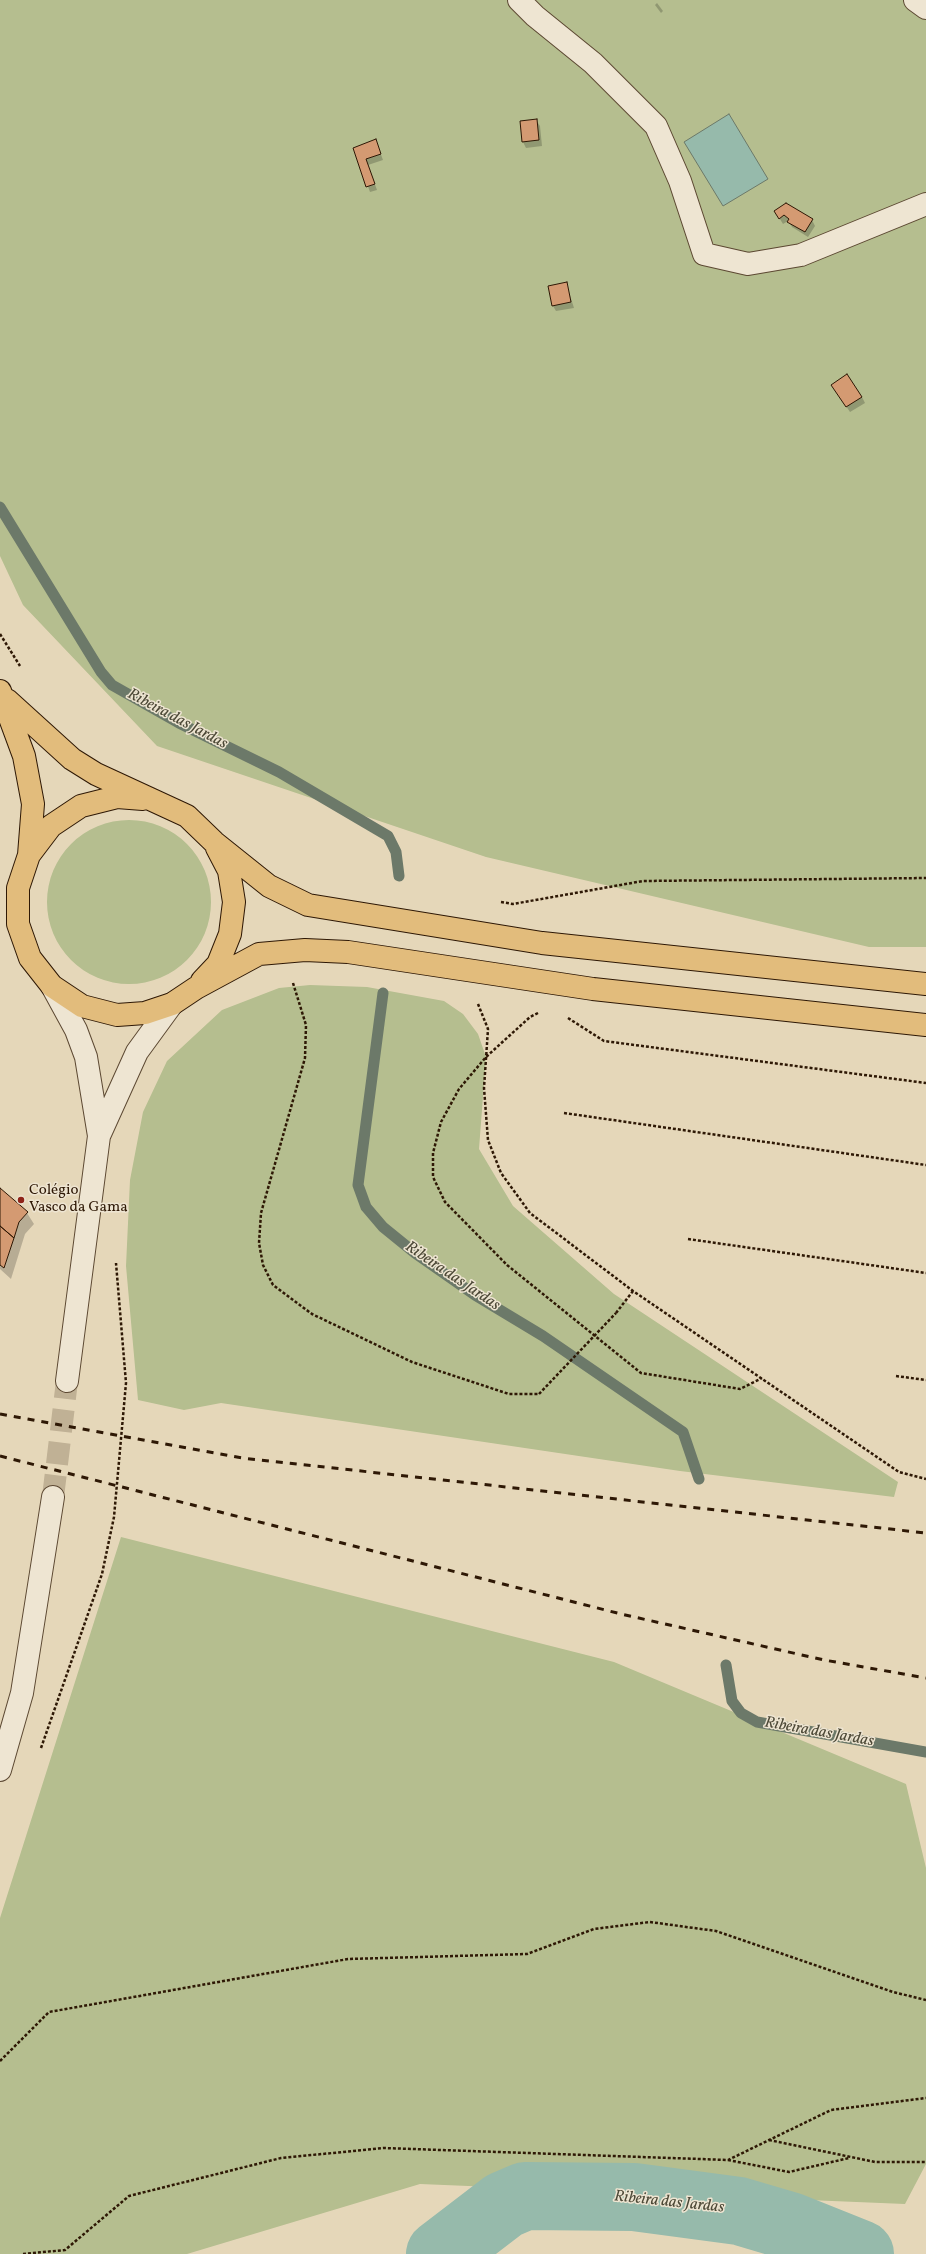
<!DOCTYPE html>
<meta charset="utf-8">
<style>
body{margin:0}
canvas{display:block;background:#e5d7b9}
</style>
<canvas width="926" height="2254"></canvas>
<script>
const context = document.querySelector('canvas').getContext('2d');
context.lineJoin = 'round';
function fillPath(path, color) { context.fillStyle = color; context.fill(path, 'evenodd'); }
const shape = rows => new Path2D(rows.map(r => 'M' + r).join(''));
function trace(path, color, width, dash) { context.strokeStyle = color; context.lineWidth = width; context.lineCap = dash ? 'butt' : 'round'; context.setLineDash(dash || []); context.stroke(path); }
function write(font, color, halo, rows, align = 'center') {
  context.font = font + ' Vollkorn,serif'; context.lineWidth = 3; context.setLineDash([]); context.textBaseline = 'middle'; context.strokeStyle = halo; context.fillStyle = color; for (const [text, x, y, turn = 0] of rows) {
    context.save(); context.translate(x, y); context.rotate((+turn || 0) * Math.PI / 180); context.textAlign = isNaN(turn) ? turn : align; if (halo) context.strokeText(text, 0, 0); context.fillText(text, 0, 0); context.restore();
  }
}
fillPath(shape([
 [0,0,926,0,926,947,869,947,486,857,157,746,23,605,0,556],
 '47 902a82 82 0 1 1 164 0a82 82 0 1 1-164 0Z',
 [310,985,367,987,444,1001,463,1014,478,1034,486,1057,479,1149,513,1206,614,1294,898,1482,894,1497,680,1471,221,1403,184,1410,138,1400,126,1266,130,1180,143,1112,167,1061,222,1010,279,988],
 [121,1537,614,1662,906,1784,926,1868,926,2164,905,2204,420,2184,187,2254,0,2254,0,1918]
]), '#b5be8f');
const water = shape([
 [729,114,768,179,723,206,684,142,729,114]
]);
fillPath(water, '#96baab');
trace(water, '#6c7969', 1);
fillPath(shape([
 [657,3,663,11,661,13,655,5],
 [536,120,540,126,542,146,526,148,523,142,521,122],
 [376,141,383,160,368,165,377,190,370,192,354,148],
 [775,211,812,220,815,226,808,237,792,227,788,221,783,224],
 [566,283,574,308,556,311,553,306],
 [836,391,862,397,865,403,850,412],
 [0,1189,27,1213,34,1224,25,1234,11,1279,0,1269]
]), '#0003');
trace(shape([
 [0,507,101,672,112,685,179,723,279,772,388,836,396,852,399,876],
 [383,993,358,1185,366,1207,383,1227,415,1253,475,1295,543,1336,683,1432,699,1479],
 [726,1665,732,1701,741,1713,757,1722,926,1752]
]), '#6c7969', 11);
trace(shape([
 [440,2254,504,2205,525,2196,634,2197,739,2211,790,2226,860,2254]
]), '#96baab', 68);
const building = shape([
 [537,119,539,140,522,142,520,121,537,119],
 [376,139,381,154,366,159,375,184,366,187,353,148,376,139],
 [786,203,813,219,805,232,787,222,789,219,784,215,779,219,774,211,786,203],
 [567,282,571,302,552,306,548,286,567,282],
 [847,374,862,397,846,407,831,385,847,374],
 [0,1188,28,1212,19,1222,14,1238,0,1226,0,1188],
 [0,1226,14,1238,4,1268,0,1265,0,1226]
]);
fillPath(building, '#d49a72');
trace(building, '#2e1805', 1);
trace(shape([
 [53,1497,67,1381]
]), '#c0b195', 22, [22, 11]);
const minor = shape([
 [519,0,535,16,593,63,656,126,680,181,704,254,748,264,801,255,926,204],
 [915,0,926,8],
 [52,986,76,1030,86,1057,99,1136],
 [67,1381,99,1136,137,1052,172,1004],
 [0,1770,22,1693,53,1497]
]);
const major = shape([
 [0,691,24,756,33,804,29,855,18,888,18,924,30,958,52,986,82,1006,117,1015,145,1013,172,1004,196,988,259,954,305,950,348,952,593,989,926,1025],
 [7,700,72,759,96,774,187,816,214,842,269,886,308,905,542,943,926,984],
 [29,855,51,826,81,806,117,797,143,799],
 [202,981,218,964,230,934,234,902,229,871,217,848]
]);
trace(minor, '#5c4832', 24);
trace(major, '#2e1805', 24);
trace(shape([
 [0,634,20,666],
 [501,902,513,904,643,881,926,878],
 [293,983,306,1025,305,1058,261,1213,259,1243,263,1265,273,1285,312,1314,412,1362,509,1394,539,1394],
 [478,1004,488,1029,484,1088,488,1140,501,1173,530,1213,633,1291,899,1472,926,1479],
 [538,1013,530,1017,486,1057,459,1089,441,1122,433,1153,433,1177,445,1202,507,1265,641,1373,740,1389,762,1378],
 [568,1018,604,1041,926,1083],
 [564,1113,926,1165],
 [688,1239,926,1273],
 [616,1313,633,1291],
 [896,1376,926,1380],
 [41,1748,102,1574,114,1517,126,1383,116,1263],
 [0,2061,49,2012,348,1959,527,1954,594,1929,650,1922,716,1931,893,1992,926,2000],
 [769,2140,875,2162,926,2162],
 [728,2160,789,2172,849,2158],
 [23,2254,65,2250,129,2196,281,2158,384,2148,728,2160,831,2110,926,2098]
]), '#2e1805', 2.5, [3, 2]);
trace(minor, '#eee5d2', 22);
trace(major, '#e2bc7c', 22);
trace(shape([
 [0,1414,242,1458,926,1533],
 [0,1456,621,1614,824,1660,926,1678]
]), '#2e1805', 3, [7, 7]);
trace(shape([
 [539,1394,616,1313]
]), '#2e1805', 2.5, [3, 2]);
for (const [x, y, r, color] of [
 [21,1200,4,"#8f2418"]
]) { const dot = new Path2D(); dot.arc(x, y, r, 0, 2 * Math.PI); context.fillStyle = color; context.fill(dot); trace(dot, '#eee5d2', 1.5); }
write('15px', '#2e1805', '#eee5d2', [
 ["Colégio",29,1191],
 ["Vasco da Gama",29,1208]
], 'left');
write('italic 16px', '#4d4937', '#eee5d2', [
 ["Ribeira das Jardas",177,720,28],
 ["Ribeira das Jardas",452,1277,34],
 ["Ribeira das Jardas",819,1733,10],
 ["Ribeira das Jardas",669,2203,6]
]);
</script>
